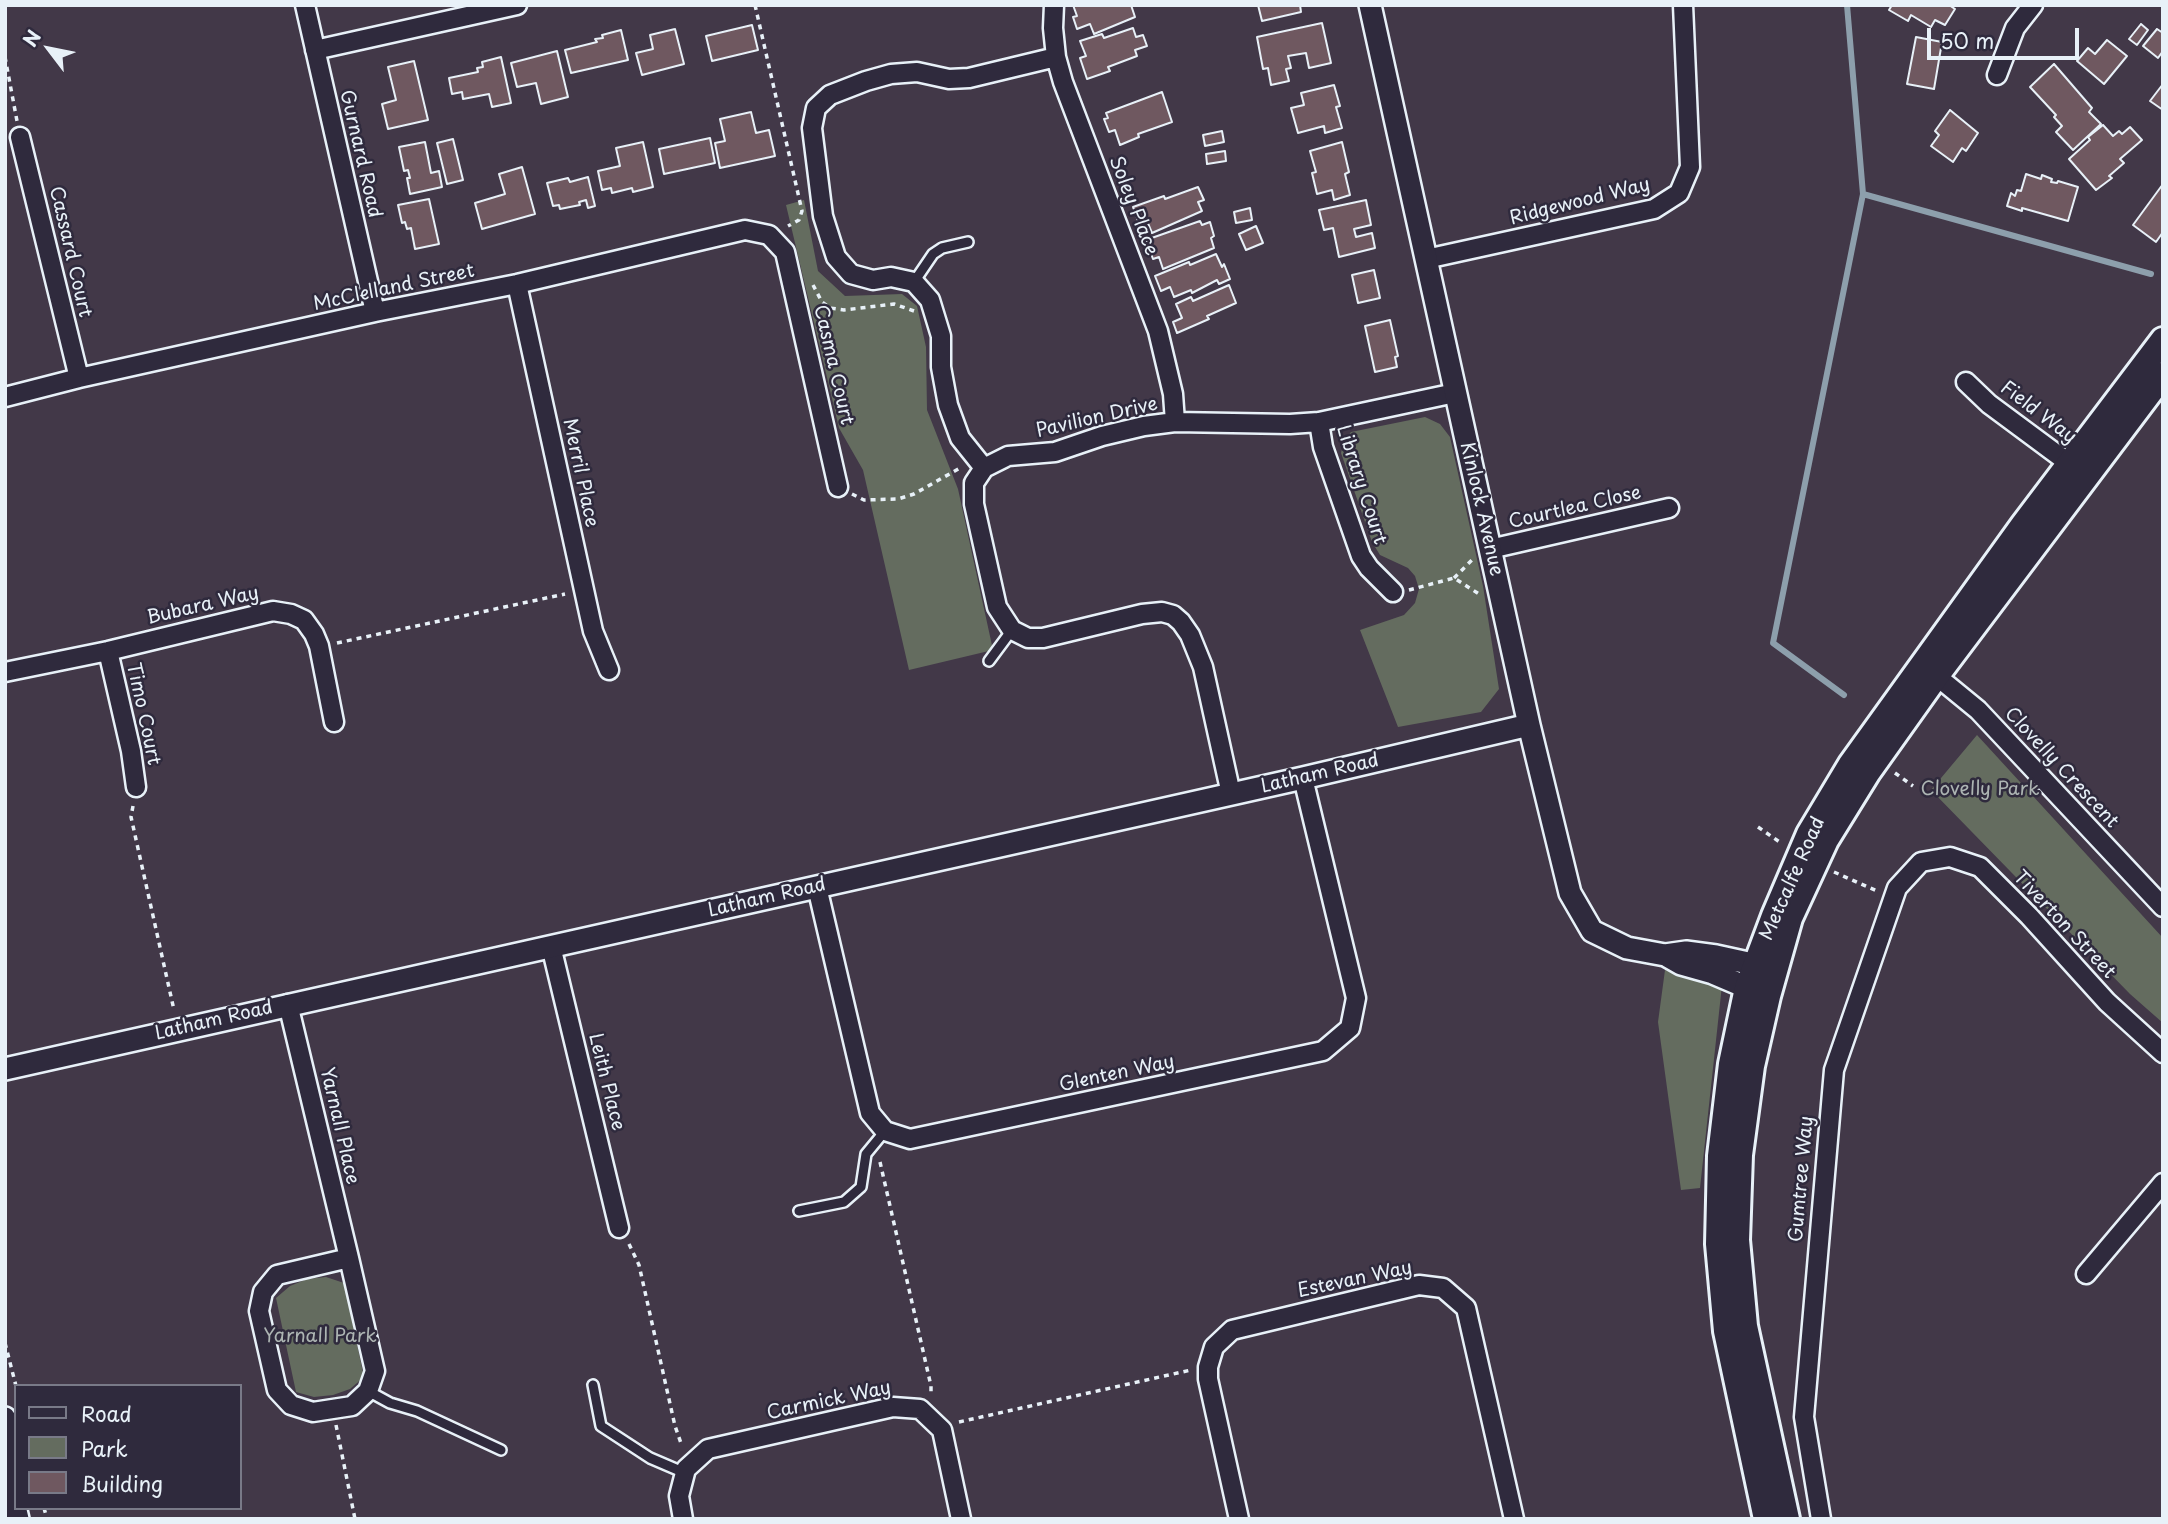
<!DOCTYPE html>
<style>
body{margin:0}
#map{position:relative;width:2168px;height:1524px;overflow:hidden;background:#423848;font-family:"Playpen Sans",sans-serif}
canvas{display:block}
.frame{position:absolute;inset:0;border:7px solid #e8f1f8;pointer-events:none}
.legend{position:absolute;left:14px;top:1384px;width:228px;height:126px;box-sizing:border-box;background:#2f2a3d;border:2px solid #797a88;margin:0;padding:9px 12px;list-style:none;font-size:21px;color:#e8f1f8}
.legend li{display:flex;align-items:center;gap:14px;height:35px}
.legend b{width:35px;border:2px solid #797a88}
.north{position:absolute;left:14px;top:14px;width:70px;height:70px;-webkit-text-stroke:5px #2f2a3d;paint-order:stroke;rotate:302deg;font-size:19px;font-weight:700;line-height:28px;text-align:center;color:#e8f1f8}
.north::after{content:'';display:block;margin:auto;width:24px;height:32px;background:#e8f1f8;clip-path:polygon(50% 0,100% 100%,50% 72%,0 100%)}
.scale{position:absolute;left:1927px;top:28px;width:152px;height:32px;box-sizing:border-box;border:4px solid #e8f1f8;border-top:0;padding-left:9px;font-size:21px;line-height:24px;white-space:nowrap;color:#e8f1f8;-webkit-text-stroke:5px #2f2a3d;paint-order:stroke}
</style>
<div id="map">
<canvas width="2168" height="1524"></canvas>
<div class="frame"></div>
<ul class="legend">
<li><b style="height:9px;background:#2f2a3d"></b>Road</li>
<li><b style="height:19px;background:#646c5f"></b>Park</li>
<li><b style="height:19px;background:#6f5860"></b>Building</li>
</ul>
<div class="north">N</div>
<div class="scale">50 m</div>
</div>
<script>
const context = document.querySelector('canvas').getContext('2d');
context.lineJoin = 'round';
function fillPath(path, color) { context.fillStyle = color; context.fill(path, 'evenodd'); }
const shape = rows => new Path2D(rows.map(r => 'M' + r).join(''));
function trace(path, color, width, dash) { context.strokeStyle = color; context.lineWidth = width; context.lineCap = dash ? 'butt' : 'round'; context.setLineDash(dash || []); context.stroke(path); }
function write(font, color, halo, rows, align = 'center') {
  context.font = font + ' "Playpen Sans",sans-serif'; context.lineWidth = 5; context.setLineDash([]); context.textBaseline = 'middle'; context.strokeStyle = halo; context.fillStyle = color; for (const [text, x, y, turn = 0] of rows) {
    context.save(); context.translate(x, y); context.rotate((+turn || 0) * Math.PI / 180); context.textAlign = isNaN(turn) ? turn : align; if (halo) context.strokeText(text, 0, 0); context.fillText(text, 0, 0); context.restore();
  }
}
fillPath(shape([
 [804,200,818,271,845,296,902,294,917,306,926,347,927,410,958,489,993,650,909,670,863,470,839,428,786,205],
 [1425,417,1440,424,1450,437,1483,586,1499,689,1481,712,1398,727,1360,630,1404,615,1415,603,1419,589,1415,576,1408,568,1380,555,1372,542,1341,453,1344,441,1351,432],
 [1977,735,2163,938,2163,1023,2130,994,1931,790],
 [1665,970,1722,985,1700,1188,1681,1190,1658,1022],
 [326,1277,344,1283,364,1377,350,1389,333,1395,314,1397,296,1392,276,1298,290,1286,307,1279]
]), '#646c5f');
trace(shape([
 [1863,194,2151,274],
 [1844,695,1773,643,1863,194,1847,5]
]), '#8d9fac', 6);
const building = shape([
 [1073,5,1131,5,1135,17,1094,34,1090,24,1077,29,1073,17,1077,16,1073,5],
 [1258,5,1300,5,1301,12,1262,21,1258,5],
 [1892,5,1949,5,1955,9,1945,25,1935,20,1931,27,1911,15,1908,21,1889,10,1892,5],
 [1322,23,1331,63,1309,68,1306,53,1288,56,1291,68,1286,69,1289,81,1271,85,1268,68,1263,69,1257,37,1322,23],
 [2141,24,2148,30,2137,45,2129,39,2141,24],
 [752,25,758,50,712,61,706,36,752,25],
 [1133,28,1136,37,1143,35,1147,46,1135,50,1137,56,1108,67,1110,71,1087,79,1080,58,1086,56,1080,41,1102,34,1104,38,1133,28],
 [675,29,684,64,642,75,636,53,653,49,650,35,675,29],
 [2157,29,2163,33,2163,51,2158,58,2143,46,2157,29],
 [621,30,628,60,571,73,565,50,597,42,595,39,603,38,602,35,621,30],
 [1916,37,1942,42,1934,89,1907,84,1916,37],
 [2107,40,2127,56,2104,84,2077,61,2088,48,2095,54,2107,40],
 [557,51,568,97,541,104,536,83,517,87,511,63,557,51],
 [501,57,511,103,492,107,489,94,463,99,462,92,452,94,449,78,478,72,477,68,483,67,482,62,501,57],
 [414,61,428,120,388,129,382,104,396,100,388,67,414,61],
 [2054,64,2092,108,2089,112,2101,124,2073,150,2056,132,2062,126,2054,117,2056,115,2030,87,2054,64],
 [2163,84,2163,110,2150,101,2163,84],
 [1334,85,1340,106,1336,107,1342,128,1325,133,1324,126,1298,133,1291,108,1304,105,1301,93,1334,85],
 [1162,92,1172,122,1138,134,1139,137,1120,145,1115,130,1109,132,1104,119,1108,118,1106,113,1162,92],
 [1950,110,1978,133,1966,151,1962,148,1953,162,1931,146,1939,135,1935,131,1950,110],
 [751,112,756,133,769,130,775,156,720,168,715,143,725,141,720,119,751,112],
 [2103,125,2113,136,2119,131,2122,134,2130,127,2142,140,2120,159,2124,163,2109,176,2112,178,2096,190,2069,159,2090,140,2088,137,2103,125],
 [1222,131,1224,142,1205,146,1203,135,1222,131],
 [710,138,715,163,664,174,659,149,710,138],
 [453,139,463,180,447,184,437,143,453,139],
 [425,142,431,173,439,171,442,187,410,194,407,178,410,178,408,170,404,171,399,147,425,142],
 [643,142,653,187,633,192,632,188,612,193,611,188,602,190,598,171,620,166,616,148,643,142],
 [1342,142,1349,172,1345,174,1350,195,1334,200,1332,190,1317,194,1312,173,1316,172,1310,151,1342,142],
 [1225,151,1226,161,1207,164,1206,154,1225,151],
 [522,167,535,214,482,229,475,203,505,194,499,174,522,167],
 [2026,174,2041,179,2042,175,2052,179,2051,182,2057,183,2058,181,2078,187,2068,221,2022,208,2022,211,2007,206,2011,193,2015,196,2017,190,2021,191,2026,174],
 [588,177,595,206,588,208,586,200,579,202,580,205,560,209,559,205,553,206,547,183,568,178,570,182,588,177],
 [2163,184,2163,232,2156,242,2133,225,2163,184],
 [1198,187,1204,200,1198,202,1202,211,1152,233,1147,221,1139,224,1133,207,1164,196,1165,199,1198,187],
 [429,199,439,244,415,249,411,228,407,229,405,222,402,223,398,205,429,199],
 [1366,200,1371,225,1354,229,1356,237,1372,233,1375,248,1339,257,1333,228,1324,230,1319,210,1366,200],
 [1250,208,1252,220,1236,223,1234,212,1250,208],
 [1200,221,1202,225,1210,222,1214,236,1211,238,1214,248,1163,269,1159,257,1153,259,1146,240,1200,221],
 [1256,226,1263,243,1246,250,1239,234,1256,226],
 [1216,254,1222,267,1224,264,1230,279,1219,284,1217,280,1192,293,1191,290,1174,297,1170,287,1161,291,1155,276,1189,262,1190,265,1216,254],
 [1374,270,1380,298,1358,303,1352,275,1374,270],
 [1229,285,1236,303,1207,316,1209,319,1177,333,1173,322,1182,318,1176,304,1191,297,1193,301,1229,285],
 [1390,320,1398,356,1395,357,1397,367,1375,372,1365,326,1390,320]
]);
fillPath(building, '#6f5860');
trace(building, '#e8f1f8', 2);
const service = shape([
 [914,282,933,254,942,248,968,242],
 [989,661,1012,630],
 [799,1211,844,1202,861,1187,866,1154,885,1131],
 [593,1385,601,1426,650,1458,685,1473],
 [368,1391,390,1403,417,1411,501,1450]
]);
const minor = shape([
 [305,5,375,312],
 [1054,5,1053,28,1056,57,1063,82,1158,331,1173,394,1175,422],
 [315,50,517,5],
 [1997,75,2015,28,2033,5],
 [20,137,79,378],
 [1426,259,1654,209,1679,193,1690,167,1683,5],
 [517,284,593,631,609,670],
 [1966,382,1989,404,2078,470],
 [5,397,79,378,375,312,517,284,745,230,769,235,785,252,838,487],
 [1319,422,1323,447,1361,556,1369,568,1393,592],
 [984,468,960,438,948,405,941,367,941,336,930,300,914,282,891,277,873,280,851,274,836,257,823,216,812,128,816,108,830,95,866,81,891,74,917,72,949,79,969,78,1056,57],
 [1490,549,1669,508],
 [108,651,131,751,136,787],
 [1928,669,1978,710,2163,907],
 [5,672,108,651,273,611,291,614,304,620,314,634,319,646,334,722],
 [1231,794,1203,667,1190,635,1181,622,1173,615,1162,612,1142,614,1043,638,1028,638,1012,630,997,607,974,504,974,483,984,468,1008,456,1055,452,1102,436,1144,426,1175,422,1290,424,1319,422,1455,393],
 [817,887,870,1113,885,1131,910,1139,1323,1051,1350,1028,1356,998,1303,778],
 [551,946,619,1228],
 [288,1004,349,1258,375,1371,368,1391,352,1406,313,1412,291,1405,277,1390,259,1311,263,1292,277,1275,349,1258],
 [2086,1274,2163,1183],
 [683,1519,679,1496,686,1469,708,1449,893,1407,920,1409,942,1430,961,1519],
 [1239,1519,1208,1379,1208,1367,1214,1347,1232,1330,1419,1285,1443,1288,1466,1308,1514,1519],
 [1821,1519,1804,1417,1834,1070,1897,888,1921,862,1950,857,1980,867,2029,916,2107,1002,2163,1053]
]);
const tertiary = shape([
 [1370,5,1529,725,1570,893,1592,931,1627,948,1665,955,1686,952,1716,956,1771,968],
 [1667,956,1681,964,1713,973,1760,993],
 [5,1069,1303,778,1529,725],
 [5,1418,10,1430,8,1468],
 [5,1463,18,1519]
]);
const secondary = shape([
 [1766,1519,1726,1331,1718,1244,1720,1156,1731,1064,1747,988,1774,916,1809,834,1851,764,2023,525,2163,340],
 [1787,1519,1745,1326,1737,1240,1740,1155,1752,1066,1768,996,1790,918,1826,840,1868,772,1937,675,2163,375]
]);
trace(service, '#e8f1f8', 14);
trace(minor, '#e8f1f8', 23);
trace(tertiary, '#e8f1f8', 26);
trace(secondary, '#e8f1f8', 30);
trace(shape([
 [755,5,802,211,799,220,788,226],
 [5,57,17,121],
 [813,285,822,302,830,308,844,310,894,304,914,311],
 [852,494,864,500,898,499,914,494,960,468],
 [1454,578,1472,560],
 [1409,590,1454,578,1479,594],
 [337,643,565,594],
 [1895,773,1913,786],
 [133,806,131,817,174,1010],
 [1758,827,1781,843],
 [1834,872,1877,891],
 [880,1162,931,1386,931,1393],
 [629,1244,639,1265,675,1426,682,1446],
 [5,1343,16,1386],
 [959,1422,1191,1370],
 [336,1425,355,1519],
 [44,1508,47,1519]
]), '#e8f1f8', 3.5, [5, 5]);
trace(service, '#2f2a3d', 9);
trace(minor, '#2f2a3d', 18);
trace(tertiary, '#2f2a3d', 21);
trace(secondary, '#2f2a3d', 24);
write('19px', '#e8f1f8', '#2f2a3d', [
 ["Gurnard Road",360,154,77],
 ["Ridgewood Way",1580,202,-14],
 ["Soley Place",1133,206,69],
 ["Cassard Court",70,252,77],
 ["McClelland Street",394,288,-12],
 ["Casma Court",833,365,77],
 ["Field Way",2038,413,37],
 ["Pavilion Drive",1097,418,-13],
 ["Merril Place",580,473,78],
 ["Library Court",1361,485,72],
 ["Courtlea Close",1575,508,-13],
 ["Kinlock Avenue",1481,509,77],
 ["Bubara Way",203,606,-13],
 ["Timo Court",143,714,78],
 ["Clovelly Crescent",2061,768,47],
 ["Latham Road",1320,774,-13],
 ["Metcalfe Road",1793,879,-66],
 ["Latham Road",767,898,-13],
 ["Tiverton Street",2064,925,47],
 ["Latham Road",214,1021,-13],
 ["Glenten Way",1117,1074,-12],
 ["Leith Place",606,1082,76],
 ["Yarnall Place",339,1126,77],
 ["Gumtree Way",1802,1179,-85],
 ["Estevan Way",1355,1280,-12],
 ["Carmick Way",829,1401,-12]
]);
write('19px', '#adb5b3', '#2f2a3d', [
 ["Clovelly Park",1980,790],
 ["Yarnall Park",320,1337]
]);
</script>
